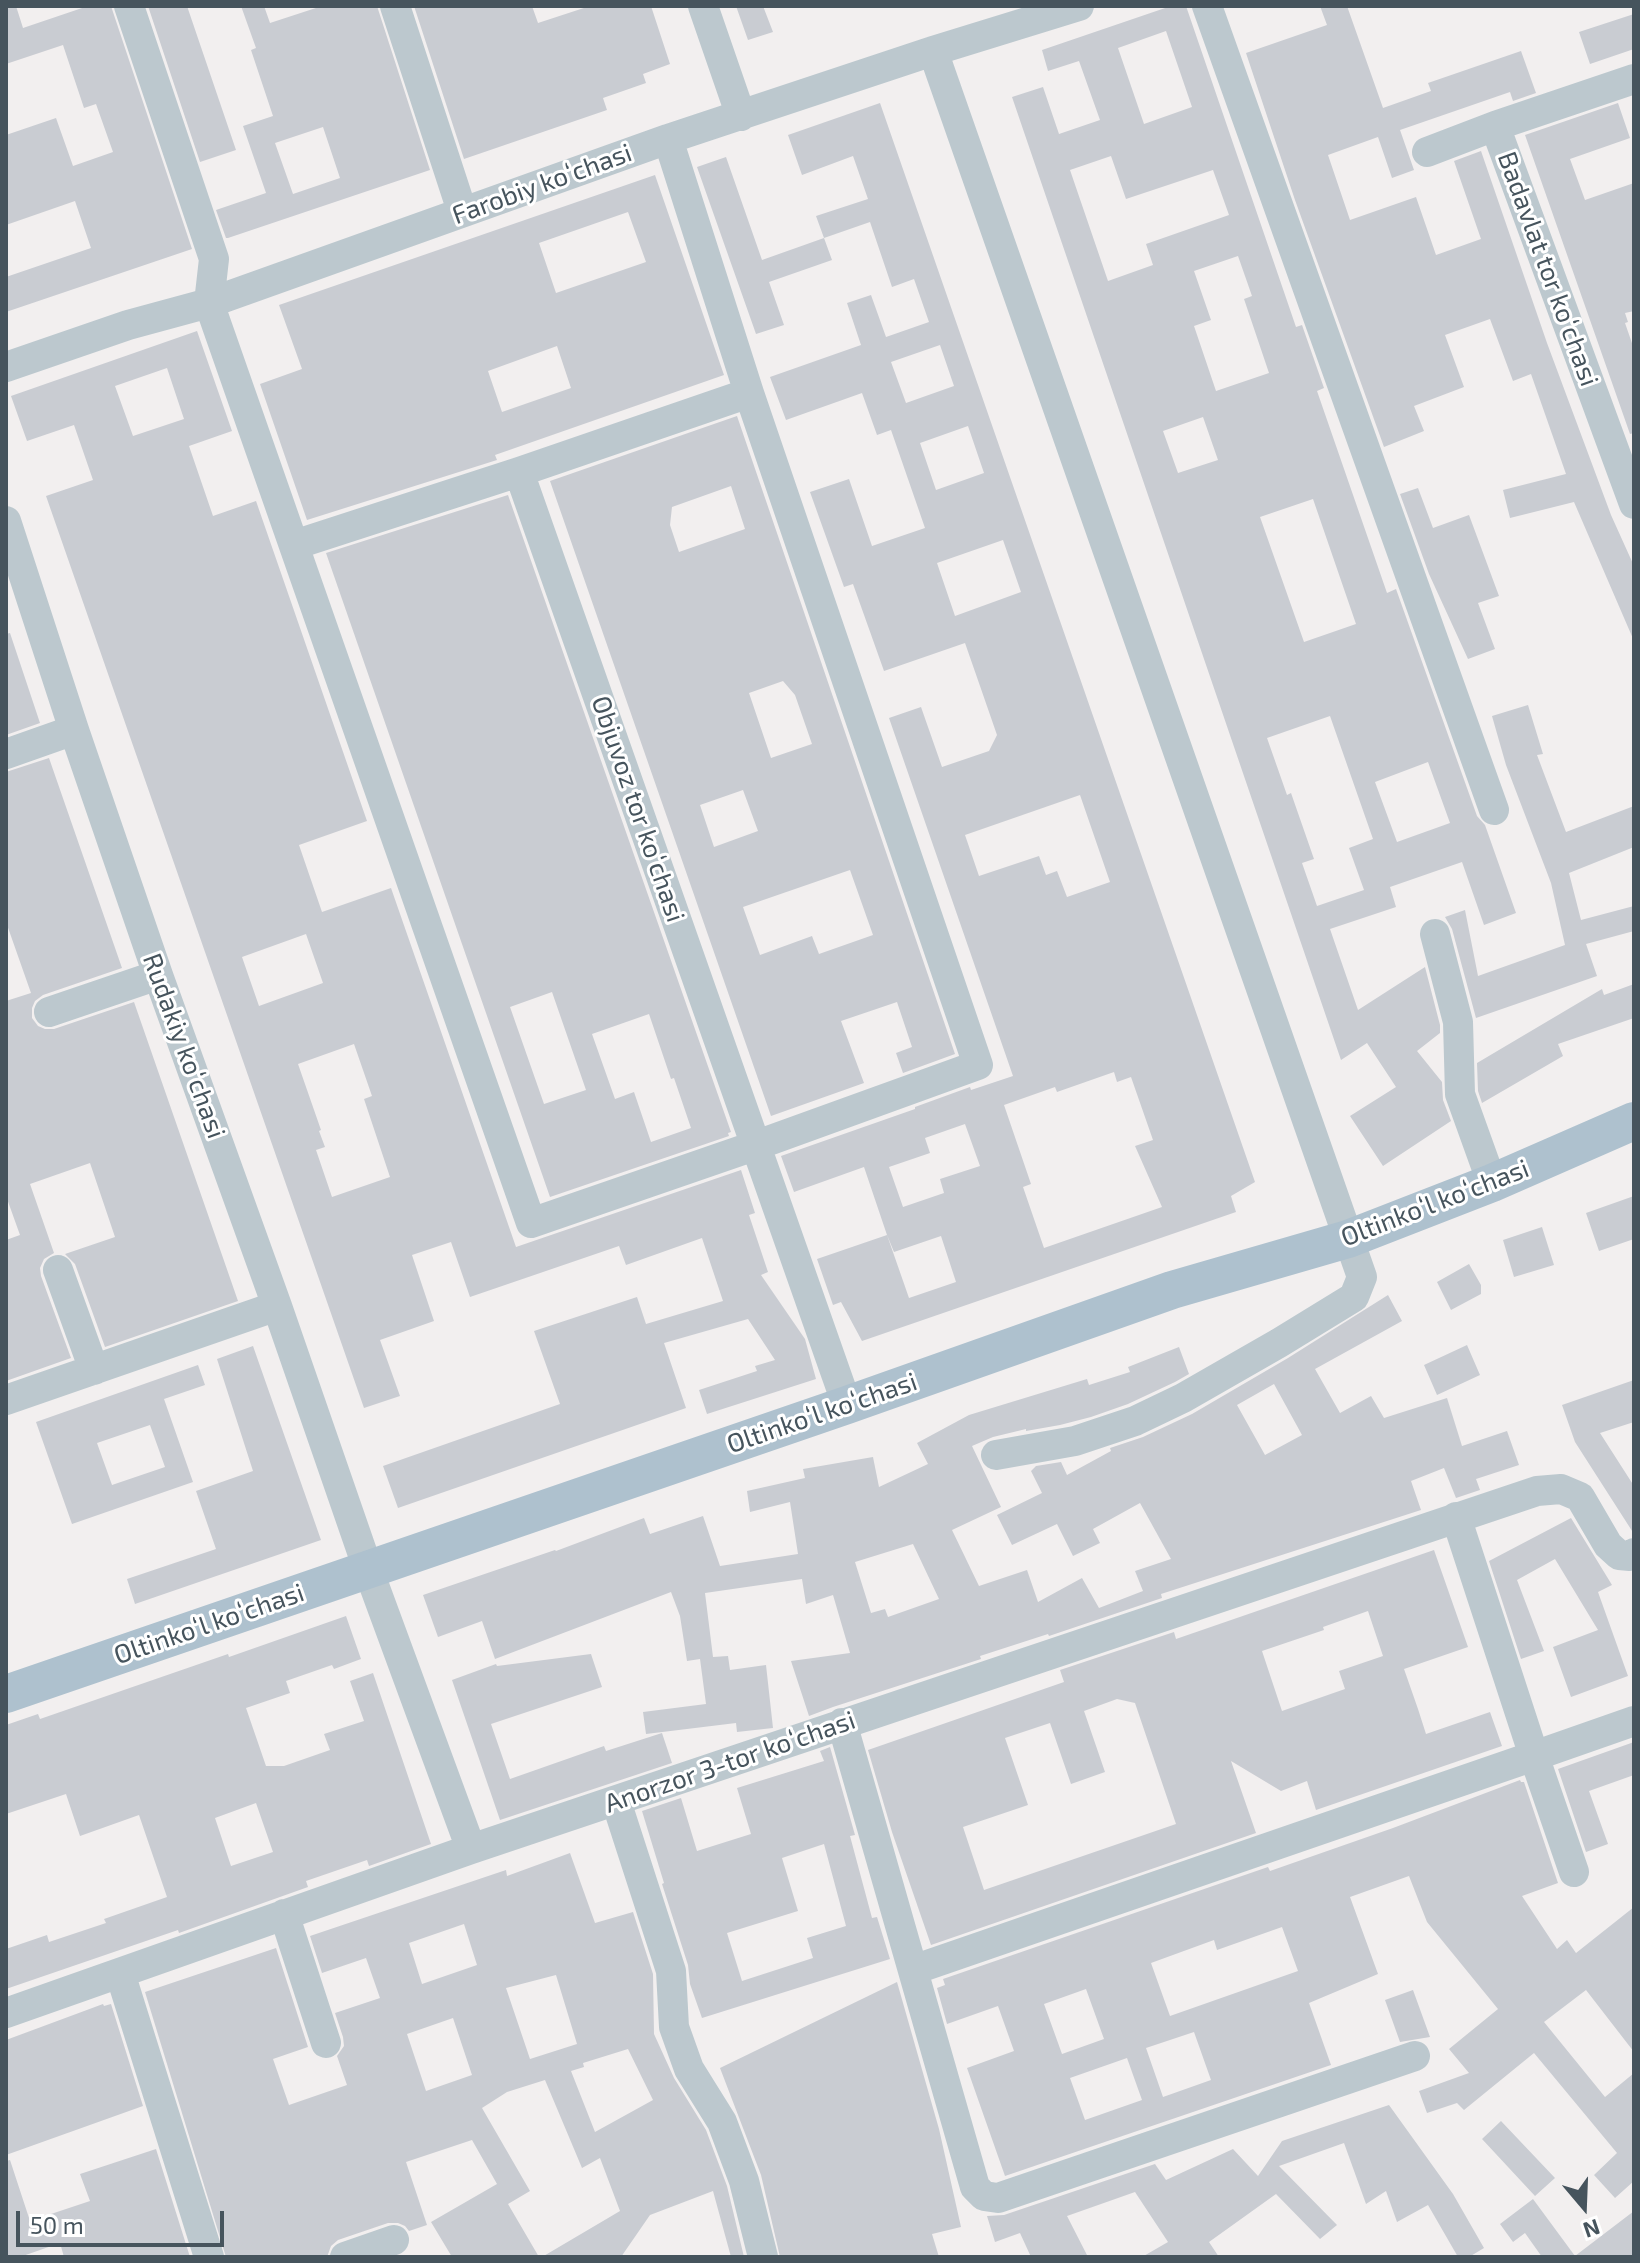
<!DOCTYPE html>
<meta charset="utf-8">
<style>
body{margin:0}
#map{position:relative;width:1640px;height:2263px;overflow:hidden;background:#f2efef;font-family:"Exo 2",sans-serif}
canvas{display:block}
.frame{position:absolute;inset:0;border:8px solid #46545d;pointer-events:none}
.north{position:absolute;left:1544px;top:2167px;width:80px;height:80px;-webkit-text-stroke:6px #fff;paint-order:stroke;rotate:161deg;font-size:22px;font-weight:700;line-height:32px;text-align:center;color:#46545d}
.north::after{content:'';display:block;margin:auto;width:28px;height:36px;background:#46545d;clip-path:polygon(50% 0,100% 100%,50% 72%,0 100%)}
.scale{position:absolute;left:16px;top:2211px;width:208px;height:36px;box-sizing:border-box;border:4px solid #46545d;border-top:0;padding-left:10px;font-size:24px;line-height:28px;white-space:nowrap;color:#46545d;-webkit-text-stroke:6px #fff;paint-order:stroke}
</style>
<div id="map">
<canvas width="1640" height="2263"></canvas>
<div class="frame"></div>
<div class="north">N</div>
<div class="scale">50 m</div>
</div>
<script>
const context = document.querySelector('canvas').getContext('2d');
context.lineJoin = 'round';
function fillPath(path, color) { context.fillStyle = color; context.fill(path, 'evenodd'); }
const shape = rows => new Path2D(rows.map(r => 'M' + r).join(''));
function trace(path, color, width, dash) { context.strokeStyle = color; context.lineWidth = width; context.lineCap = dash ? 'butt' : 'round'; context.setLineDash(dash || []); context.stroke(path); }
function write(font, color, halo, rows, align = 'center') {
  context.font = font + ' "Exo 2",sans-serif'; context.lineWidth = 6; context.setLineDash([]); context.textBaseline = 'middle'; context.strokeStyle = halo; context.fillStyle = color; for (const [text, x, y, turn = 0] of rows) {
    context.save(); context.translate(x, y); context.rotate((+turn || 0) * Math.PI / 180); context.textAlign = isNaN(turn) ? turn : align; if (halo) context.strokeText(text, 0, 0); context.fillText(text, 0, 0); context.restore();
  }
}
fillPath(shape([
 [6,6,16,6,23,28,88,6,111,6,192,249,6,312,6,277,91,248,75,201,6,225,6,135,56,118,73,166,113,152,96,104,84,108,63,45,6,64],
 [148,6,187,6,236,150,200,162],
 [241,6,264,6,270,23,322,6,377,6,430,170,228,238,226,238,216,210,266,193,243,126,273,116,251,50,256,48],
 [323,127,340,178,293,194,275,143],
 [414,6,532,6,538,23,590,6,651,6,670,64,643,74,646,83,603,98,607,110,464,159],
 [736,6,763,6,773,32,748,40],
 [1171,6,1186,6,1296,327,1302,325,1324,388,1317,391,1387,593,1396,589,1477,816,1485,825,1516,913,1484,925,1462,862,1390,887,1396,907,1330,929,1358,1010,1425,967,1440,1025,1440,1033,1417,1051,1442,1082,1443,1100,1451,1121,1383,1166,1350,1116,1396,1087,1367,1043,1341,1060,1012,97,1043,87,1059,134,1100,120,1079,61,1048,71,1042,50],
 [1166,31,1192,107,1144,124,1118,48],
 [1111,156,1126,199,1213,170,1229,215,1146,244,1153,265,1108,281,1070,170],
 [1238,256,1252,296,1244,299,1269,373,1216,391,1194,326,1211,320,1194,271],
 [1203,417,1218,460,1178,473,1163,431],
 [1313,499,1356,624,1304,642,1260,517],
 [1330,716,1373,839,1349,848,1364,890,1317,906,1302,863,1314,859,1291,793,1287,795,1267,738],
 [1428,762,1450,823,1397,842,1375,782],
 [1320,6,1347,6,1383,108,1431,91,1428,83,1521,51,1536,93,1513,101,1510,92,1400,130,1414,170,1392,178,1378,137,1328,155,1350,220,1416,197,1436,255,1481,239,1454,161,1481,151,1547,343,1611,515,1634,566,1634,641,1574,502,1510,518,1503,490,1566,474,1531,374,1513,381,1490,319,1445,335,1464,387,1414,406,1424,431,1384,447,1295,200,1246,53,1327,25],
 [1634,14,1634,49,1590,64,1579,32],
 [880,103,1255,1182,1231,1196,1236,1212,862,1341,841,1302,833,1305,817,1259,887,1235,864,1167,794,1192,781,1156,915,1109,915,1107,970,1087,971,1090,1013,1076,889,718,921,707,942,767,989,751,997,735,980,686,965,643,884,671,853,584,844,587,810,492,849,479,872,546,925,528,891,430,877,435,862,393,786,420,770,377,861,345,847,303,871,295,886,337,929,322,914,279,892,287,870,222,824,238,816,216,868,199,853,156,802,175,788,135],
 [940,345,954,386,906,403,891,362],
 [968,426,984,473,936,490,920,443],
 [1003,540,1021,592,955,616,937,563],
 [1080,795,1110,882,1067,897,1057,871,1046,875,1039,856,979,876,965,835],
 [1114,1072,1117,1082,1131,1077,1153,1140,1135,1146,1162,1207,1044,1248,1023,1187,1031,1184,1004,1105,1055,1087,1057,1092],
 [965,1124,980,1166,940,1179,944,1193,903,1207,889,1167,930,1153,925,1138],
 [887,1235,894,1252,941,1236,956,1282,909,1298],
 [1618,103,1630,138,1570,159,1585,200,1634,183,1634,311,1625,313,1628,322,1625,323,1634,349,1634,433,1630,434,1525,135],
 [726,157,762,260,824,238,832,260,769,282,784,325,756,334,697,167],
 [655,175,724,375,495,455,497,460,307,520,260,384,302,369,279,305],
 [628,212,646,262,556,293,539,243],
 [557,346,571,388,502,412,488,371],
 [197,331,232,431,189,446,213,516,256,501,367,821,299,845,322,912,391,888,516,1247,741,1170,755,1213,749,1215,768,1272,761,1275,805,1339,816,1379,707,1414,699,1390,757,1371,755,1366,775,1360,748,1319,664,1343,686,1408,398,1508,383,1466,560,1404,534,1331,637,1297,646,1324,723,1301,702,1238,626,1265,619,1246,470,1297,451,1242,412,1255,434,1321,380,1340,400,1396,364,1408,46,496,93,480,74,425,27,441,11,396],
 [167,368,184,419,133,436,115,386],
 [306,934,323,983,259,1006,242,957],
 [354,1044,372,1096,364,1099,390,1177,332,1197,316,1150,325,1147,319,1131,321,1130,298,1064],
 [737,416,955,1054,903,1073,896,1053,912,1047,897,1002,841,1021,864,1083,771,1116,550,481],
 [731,486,745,529,679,552,670,525,672,507],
 [783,681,795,695,812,744,771,758,749,693],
 [743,790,758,831,714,847,700,805],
 [850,870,873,935,819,954,812,936,760,955,743,907],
 [1418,488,1433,528,1469,515,1499,596,1478,603,1495,649,1468,659,1429,574,1400,494],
 [508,495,731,1132,728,1133,729,1136,550,1197,326,553],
 [552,992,586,1090,544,1104,510,1007],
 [649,1014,671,1079,674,1078,691,1128,651,1142,634,1092,615,1099,592,1034],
 [10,633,40,723,6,735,6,634],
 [1528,705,1543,754,1537,755,1566,832,1634,806,1634,847,1569,873,1581,920,1634,906,1634,931,1586,944,1597,976,1476,1018,1452,929,1445,917,1465,910,1478,976,1565,945,1551,883,1506,765,1492,716],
 [49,758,122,968,43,995,35,1001,32,1008,32,1018,38,1026,45,1029,54,1029,134,1002,238,1301,105,1347,75,1264,65,1254,115,1237,90,1163,30,1184,54,1253,44,1259,40,1268,41,1276,71,1358,6,1381,6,1240,20,1235,6,1196,6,1001,31,993,6,922,6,772],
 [1634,984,1634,1018,1558,1044,1563,1056,1482,1103,1478,1091,1477,1063,1602,989,1604,995],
 [1634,1196,1634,1239,1599,1251,1586,1213],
 [1542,1227,1554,1265,1514,1277,1503,1240],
 [1469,1264,1481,1285,1481,1294,1451,1310,1437,1282],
 [1388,1295,1402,1321,1315,1369,1340,1413,1371,1396,1384,1418,1447,1398,1462,1446,1507,1431,1519,1465,1476,1479,1480,1490,1456,1498,1444,1468,1411,1481,1421,1510,1161,1594,1162,1598,1049,1636,1048,1634,980,1656,981,1659,833,1707,809,1716,791,1661,850,1653,833,1595,806,1604,802,1579,705,1593,713,1657,728,1656,730,1670,766,1665,773,1728,737,1732,736,1723,646,1734,643,1712,706,1704,700,1659,687,1661,680,1616,671,1592,495,1659,482,1621,438,1637,423,1595,555,1550,556,1551,644,1518,650,1534,703,1516,720,1566,798,1554,790,1502,750,1512,747,1491,805,1478,803,1469,873,1457,879,1487,928,1464,917,1443,969,1415,1087,1379,1089,1385,1130,1372,1128,1367,1179,1347,1189,1374,1175,1382,1128,1404,1091,1417,1060,1425,1026,1431,1026,1429,993,1437,972,1446,1001,1507,952,1530,979,1586,1027,1570,1038,1602,1082,1578,1099,1608,1143,1591,1135,1571,1171,1559,1140,1503,1093,1529,1100,1543,1073,1556,1057,1524,1012,1545,997,1515,1042,1493,1031,1471,1036,1466,1061,1462,1067,1475,1111,1451,1110,1448,1143,1437,1192,1414,1288,1358],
 [1274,1384,1302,1435,1265,1455,1237,1405],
 [913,1544,939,1599,888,1617,885,1609,871,1613,855,1562],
 [1467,1345,1480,1375,1437,1395,1424,1365],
 [253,1346,321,1540,135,1604,127,1579,216,1549,196,1491,253,1471,217,1359],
 [198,1365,205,1385,164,1399,193,1482,72,1524,36,1422],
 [150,1425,165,1467,112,1485,97,1443],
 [1634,1380,1634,1422,1600,1433,1634,1486,1634,1534,1575,1442,1562,1405],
 [1571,1518,1612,1585,1598,1592,1628,1676,1571,1697,1553,1647,1598,1630,1555,1559,1517,1580,1544,1651,1521,1659,1489,1561],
 [1434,1550,1468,1647,1404,1669,1418,1709,1426,1734,1490,1712,1502,1746,1316,1810,1307,1781,1281,1791,1231,1761,1256,1833,931,1945,892,1832,868,1750,1064,1682,1060,1670,1174,1632,1176,1639],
 [1368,1611,1383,1656,1339,1671,1345,1689,1282,1711,1262,1651,1324,1630,1323,1627],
 [1117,1699,1135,1703,1176,1824,984,1890,963,1827,1028,1805,1005,1738,1050,1723,1071,1784,1105,1772,1084,1711],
 [346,1616,361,1659,334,1669,332,1665,286,1681,290,1693,246,1708,266,1766,284,1766,330,1750,324,1734,364,1721,350,1681,373,1673,431,1844,369,1866,367,1860,306,1881,308,1887,179,1933,178,1930,6,1989,6,1949,47,1935,49,1942,106,1923,104,1919,167,1897,139,1815,80,1836,66,1794,6,1814,6,1725,38,1714,40,1719,228,1654,229,1657],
 [256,1803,273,1852,231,1866,215,1818],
 [591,1654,602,1687,491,1724,510,1779,604,1746,606,1751,662,1733,672,1763,500,1820,452,1680,496,1664,497,1666],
 [1634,1742,1634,1775,1589,1791,1608,1844,1586,1852,1558,1769],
 [830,1747,855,1835,850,1836,872,1918,877,1917,890,1959,702,2018,690,1984,688,1965,662,1884,664,1883,642,1811,681,1798,697,1851,751,1834,737,1788,824,1761,820,1751],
 [824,1844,846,1926,807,1938,813,1958,742,1981,727,1933,798,1911,782,1858],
 [1520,1780,1521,1782,1524,1782,1558,1883,1522,1896,1557,1949,1567,1940,1576,1953,1634,1907,1634,2052,1586,1990,1544,2022,1605,2097,1634,2073,1634,2181,1615,2198,1594,2175,1617,2153,1534,2053,1464,2110,1457,2103,1427,2113,1419,2091,1469,2073,1449,2049,1498,2009,1427,1922,1409,1876,1350,1897,1378,1974,1309,2003,1331,2065,1005,2176,967,2068,1014,2051,998,2006,947,2024,937,1988,945,1985,943,1979,1268,1867,1270,1871,1393,1828],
 [1282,1927,1298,1971,1170,2016,1151,1963,1214,1940,1217,1950],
 [1086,1989,1104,2039,1062,2054,1044,2004],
 [1194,2032,1211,2080,1163,2097,1146,2048],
 [1127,2058,1142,2100,1085,2120,1070,2078],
 [570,1853,595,1923,633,1912,653,1974,654,2034,674,2078,706,2130,727,2186,744,2257,731,2257,713,2191,650,2215,621,2257,542,2257,620,2211,600,2158,582,2168,545,2080,507,2092,482,2108,530,2191,508,2204,539,2257,452,2257,431,2222,497,2184,472,2140,406,2162,427,2225,409,2231,405,2226,398,2223,388,2223,338,2240,331,2246,327,2257,226,2257,145,1992,276,1948,308,2047,273,2059,289,2105,347,2085,337,2056,344,2046,343,2037,335,2013,380,1998,366,1958,322,1973,310,1936,506,1870,507,1876],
 [464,1924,477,1965,422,1984,409,1943],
 [556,1975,577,2044,530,2059,506,1988],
 [453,2018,472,2075,426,2091,407,2034],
 [628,2049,653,2100,595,2132,571,2071,584,2067,583,2063],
 [897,1982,939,2129,961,2227,932,2234,939,2257,780,2257,761,2175,720,2068],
 [1413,1990,1430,2037,1400,2042,1385,2000],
 [103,2004,104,2006,111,2004,143,2106,6,2155,6,2040],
 [1389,2105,1453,2194,1484,2248,1469,2257,1458,2257,1428,2205,1397,2222,1386,2191,1366,2204,1344,2143,1279,2166,1337,2225,1320,2239,1276,2194,1209,2242,1219,2257,1142,2257,1168,2242,1135,2192,1067,2216,1088,2257,1031,2257,1020,2233,995,2242,987,2216,1004,2215,1155,2164,1166,2180,1233,2149,1258,2176,1282,2141],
 [1501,2121,1555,2178,1535,2196,1482,2139],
 [156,2149,190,2257,64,2257,60,2243,20,2257,6,2257,6,2161,10,2160,30,2221,90,2201,80,2174],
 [1533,2199,1575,2256,1634,2211,1634,2257,1542,2257,1525,2233,1513,2242,1500,2224]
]), '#c9ccd2');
trace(shape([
 [129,6,214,259,209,303,531,1223,757,1145,978,1065,749,393,668,139],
 [395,6,462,211],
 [703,6,741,116],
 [1207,6,1494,810],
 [933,51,1362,1277,1354,1297,1279,1343,1183,1398,1135,1421,1075,1441,996,1455],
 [1634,79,1495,126,1634,504],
 [1427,152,1495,126],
 [6,367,128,325,209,303,668,139,933,51,1079,6],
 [519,472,847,1405],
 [6,521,74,730,158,975,277,1306,368,1569,471,1849],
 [294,545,519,472,749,393],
 [6,754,74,730],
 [1435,934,1458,1022,1460,1094,1492,1183],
 [49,1012,158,975],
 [58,1270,94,1370],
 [6,1400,277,1306],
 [842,1723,975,2187,984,2196,998,2198,1415,2056],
 [616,1801,671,1971,674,2027,689,2069,722,2122,744,2181,763,2257],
 [1574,1872,1534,1756,1634,1721],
 [284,1914,326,2043],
 [913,1970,1534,1756,1456,1517],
 [120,1973,209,2257],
 [6,2013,471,1849,1537,1491,1561,1489,1580,1497,1608,1545,1619,1555,1630,1556,1634,1553],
 [345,2257,394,2240]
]), '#bcc8ce', 30);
trace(shape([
 [6,1694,847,1405,1172,1290,1348,1239,1492,1183,1634,1121]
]), '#aec1ce', 38);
write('26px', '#46545d', '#fff', [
 ["Farobiy koʻchasi",542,184,-20],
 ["Badavlat tor koʻchasi",1548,269,70],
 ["Objuvoz tor koʻchasi",638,809,71],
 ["Rudakiy koʻchasi",184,1046,70],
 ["Oltinkoʻl koʻchasi",1435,1203,-21],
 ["Oltinkoʻl koʻchasi",822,1413,-19],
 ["Oltinkoʻl koʻchasi",209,1624,-19],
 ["Anorzor 3-tor koʻchasi",730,1762,-19]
]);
</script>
